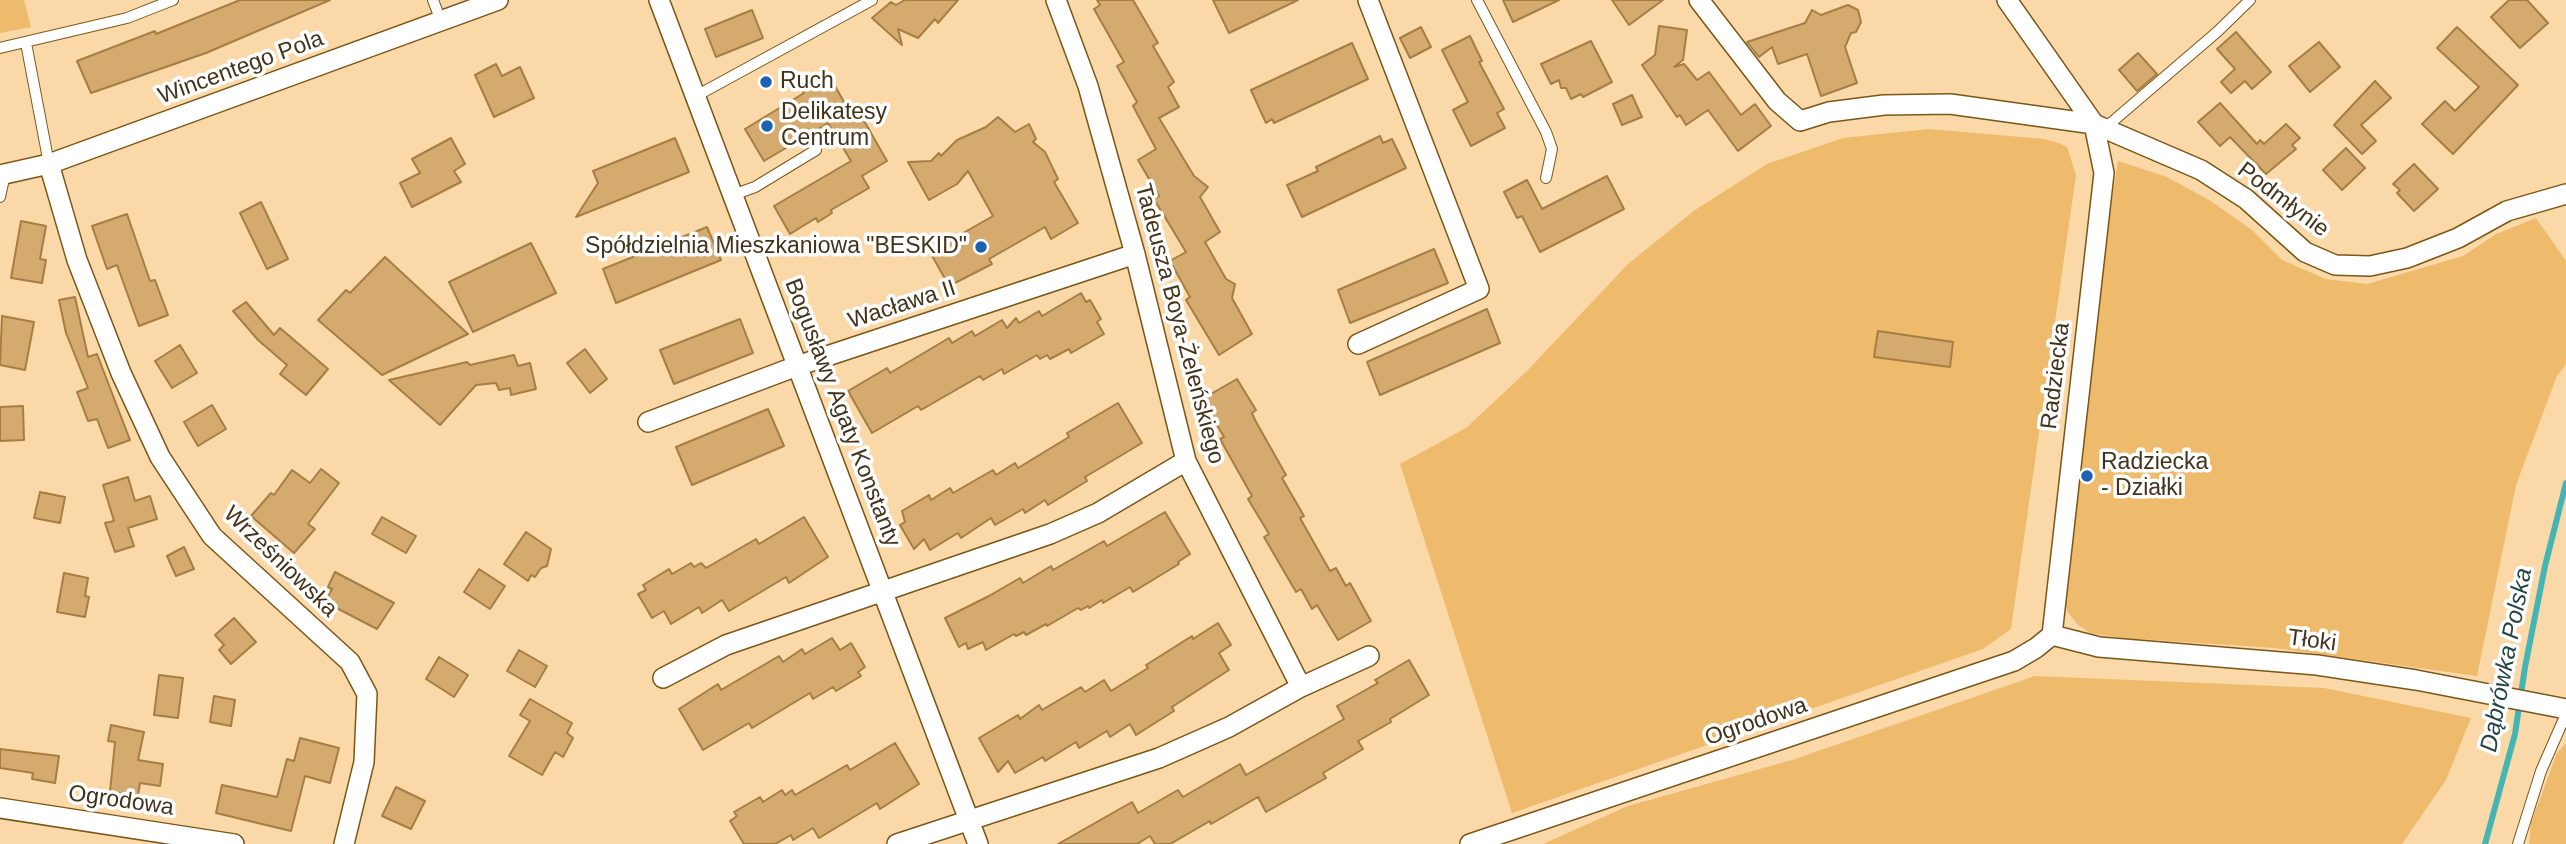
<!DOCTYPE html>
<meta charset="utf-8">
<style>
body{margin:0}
canvas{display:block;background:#fbd8a8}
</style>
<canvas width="2566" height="844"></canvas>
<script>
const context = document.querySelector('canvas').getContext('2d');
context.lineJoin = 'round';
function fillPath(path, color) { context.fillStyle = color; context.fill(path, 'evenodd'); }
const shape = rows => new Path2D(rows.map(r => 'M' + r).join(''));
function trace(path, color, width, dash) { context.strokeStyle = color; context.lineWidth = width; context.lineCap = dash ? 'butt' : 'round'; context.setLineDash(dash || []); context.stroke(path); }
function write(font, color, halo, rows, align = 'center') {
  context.font = font + ' Helvetica,sans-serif'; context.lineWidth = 7; context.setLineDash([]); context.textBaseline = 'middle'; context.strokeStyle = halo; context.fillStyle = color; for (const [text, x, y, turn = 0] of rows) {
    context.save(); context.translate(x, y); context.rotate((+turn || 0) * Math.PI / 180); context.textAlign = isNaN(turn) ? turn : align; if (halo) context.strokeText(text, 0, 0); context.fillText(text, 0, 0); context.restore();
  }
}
fillPath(shape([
 [0,0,24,0,31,27,0,33],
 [1929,129,2044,139,2059,143,2067,147,2076,175,2011,629,1983,649,1512,813,1400,464,1466,428,1527,371,1628,264,1695,210,1767,164,1843,138],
 [2118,161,2167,177,2211,201,2252,230,2282,260,2326,279,2367,284,2463,256,2496,234,2536,218,2566,261,2566,364,2557,376,2516,485,2477,676,2275,648,2123,638,2090,633,2078,625,2067,611,2064,595,2104,251],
 [2035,676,2324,688,2471,718,2446,780,2402,844,1543,844,1628,806,1792,760],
 [2566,743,2566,844,2529,844,2531,823,2557,753]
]), '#eeba6c');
trace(shape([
 [2485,844,2515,734,2525,667,2545,566,2566,483]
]), '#45b4b5', 6);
const building = shape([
 [240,0,330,0,206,53,91,93,77,61,155,31,156,34,240,0],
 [905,0,958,0,938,23,935,19,918,38,898,29,902,45,872,18,891,2,896,5,905,0],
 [1097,0,1133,0,1158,43,1153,46,1174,82,1168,87,1179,107,1159,118,1194,176,1208,187,1200,197,1220,232,1205,242,1226,279,1235,284,1232,298,1252,334,1219,355,1186,300,1190,297,1170,261,1186,252,1154,199,1159,196,1138,160,1156,149,1133,106,1137,102,1117,66,1124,62,1094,9,1100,5,1097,0],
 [1213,0,1298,0,1229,33,1213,0],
 [1503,0,1559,0,1513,22,1503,0],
 [1612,0,1663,0,1629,25,1612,0],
 [2509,0,2527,0,2548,23,2520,48,2491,17,2509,0],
 [1848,5,1858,10,1861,22,1856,32,1851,33,1845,47,1857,83,1821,96,1807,54,1778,64,1772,47,1759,57,1747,42,1805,23,1812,10,1821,15,1848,5],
 [752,10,763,38,716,57,705,29,752,10],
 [1659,26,1687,30,1683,60,1674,67,1684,64,1697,80,1709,72,1741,115,1755,104,1771,126,1738,151,1708,110,1686,125,1680,115,1677,117,1642,65,1655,55,1659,26],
 [1421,27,1431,47,1410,58,1400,38,1421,27],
 [2457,27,2518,85,2453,154,2422,124,2445,101,2455,111,2479,87,2437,48,2457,27],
 [2236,32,2271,72,2252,89,2245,81,2231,93,2221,82,2235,69,2217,49,2236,32],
 [1470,36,1482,61,1479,62,1504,109,1497,113,1505,128,1471,146,1453,110,1468,102,1442,50,1470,36],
 [1591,41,1612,82,1583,97,1581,94,1571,99,1566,88,1561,88,1559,80,1551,84,1541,64,1591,41],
 [2319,42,2340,67,2310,92,2289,66,2319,42],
 [1352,43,1368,79,1274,123,1272,119,1266,123,1251,90,1352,43],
 [2138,53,2157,74,2137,91,2119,70,2138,53],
 [496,64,502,76,520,67,534,98,494,117,475,75,496,64],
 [826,70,848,109,855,105,887,161,862,176,869,188,831,210,832,213,818,222,816,218,790,234,774,206,851,161,828,123,764,161,745,129,804,93,798,83,826,70],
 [2375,81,2391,98,2361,125,2376,141,2362,154,2334,125,2375,81],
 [1632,95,1642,117,1622,125,1613,104,1632,95],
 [2220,103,2257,144,2260,140,2264,144,2286,124,2300,138,2292,145,2296,149,2266,174,2230,137,2220,146,2198,122,2220,103],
 [998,117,1015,132,1029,124,1036,139,1033,142,1045,152,1058,179,1054,182,1078,223,1051,239,1045,227,989,259,992,264,949,286,930,252,993,216,968,171,957,184,929,200,908,162,931,161,939,153,941,156,957,140,986,127,998,117],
 [1380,136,1383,143,1392,139,1406,168,1302,217,1287,185,1318,171,1316,167,1380,136],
 [451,138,465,164,454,171,461,182,412,207,400,183,420,173,412,159,451,138],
 [675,138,689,172,576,217,598,183,593,171,675,138],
 [2346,148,2365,168,2342,190,2323,170,2346,148],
 [2414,164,2438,189,2414,211,2397,193,2400,190,2393,184,2414,164],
 [1607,176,1624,209,1540,252,1522,216,1517,218,1504,192,1527,180,1542,209,1607,176],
 [261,202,288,259,267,269,240,213,261,202],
 [127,214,150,281,155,280,168,315,139,326,117,265,107,269,92,226,127,214],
 [21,221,46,226,40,259,46,260,42,283,11,278,21,221],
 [707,227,721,260,616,303,603,269,707,227],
 [531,243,556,293,473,332,449,282,531,243],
 [1434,249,1448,283,1350,323,1338,290,1434,249],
 [385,257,468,334,382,375,318,320,346,290,350,293,385,257],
 [1081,293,1086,302,1090,300,1101,319,1097,322,1104,334,1071,353,1069,349,1050,359,1047,355,1040,359,1037,355,1004,374,1002,369,983,380,980,376,921,410,918,406,872,433,848,391,887,368,890,373,949,338,952,343,972,331,975,336,1002,320,1007,328,1016,318,1019,323,1039,311,1042,316,1081,293],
 [75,297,88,357,97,354,130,440,108,448,97,419,88,421,77,392,88,388,66,333,59,300,75,297],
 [246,302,274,335,280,328,328,369,306,395,280,374,287,365,258,340,233,311,246,302],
 [1487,309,1500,343,1380,395,1367,362,1487,309],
 [2,316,34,322,25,370,0,365,2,316],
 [740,319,753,353,674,384,660,350,740,319],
 [1878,331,1953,342,1950,367,1874,357,1878,331],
 [180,345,197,373,172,388,155,361,180,345],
 [585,349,607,379,590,393,567,363,585,349],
 [514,355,518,366,530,363,536,389,511,395,510,388,499,390,496,383,476,385,440,425,389,380,467,362,470,365,514,355],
 [1237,379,1256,410,1252,413,1255,420,1286,475,1282,478,1304,516,1300,518,1330,571,1336,568,1346,586,1350,583,1371,621,1338,640,1317,605,1312,609,1301,589,1296,592,1264,537,1269,534,1248,499,1252,496,1220,439,1224,437,1202,399,1237,379],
 [1118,403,1142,443,1085,477,1087,481,1048,505,1045,500,1025,513,1023,509,995,525,991,518,961,538,958,533,930,550,924,539,914,549,900,525,905,522,902,511,929,495,931,500,950,488,953,493,993,470,996,475,1015,463,1018,468,1069,437,1067,433,1118,403],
 [212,405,226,429,198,446,184,422,212,405],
 [23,406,24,440,0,441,0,407,23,406],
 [768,409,784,446,692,485,676,447,768,409],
 [321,469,339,483,308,524,315,529,294,553,251,516,271,493,274,495,292,470,310,483,321,469],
 [128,477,135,501,150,496,157,519,128,528,134,546,115,552,105,523,114,521,103,485,128,477],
 [40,492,65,497,60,523,34,518,40,492],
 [1165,512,1190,554,1178,562,1179,564,1133,592,1130,587,1103,603,1102,600,1089,608,1088,606,1081,610,1078,608,1047,626,1046,624,1026,635,1024,632,1016,636,1014,634,986,650,983,642,968,649,966,643,959,647,945,618,989,596,1020,578,1023,583,1051,566,1053,570,1104,541,1107,546,1165,512],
 [382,517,416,536,406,553,372,534,382,517],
 [804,517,828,557,789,583,786,577,729,611,722,600,702,613,699,607,671,624,664,611,652,618,638,594,646,590,643,585,669,569,672,574,691,563,694,567,701,563,706,568,756,539,759,544,804,517],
 [526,532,551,549,547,566,541,568,535,577,531,575,528,581,504,564,526,532],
 [184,547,194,569,176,576,167,556,184,547],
 [479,569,505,586,490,609,464,592,479,569],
 [335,572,394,603,377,629,325,602,332,589,328,587,335,572],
 [64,573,88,578,85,596,89,597,85,617,57,612,64,573],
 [234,618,256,642,231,664,219,650,224,645,215,635,234,618],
 [1218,623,1231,645,1219,653,1229,670,1172,707,1174,711,1136,735,1130,724,1110,737,1107,731,1079,748,1076,742,1045,761,1043,757,1015,773,1008,761,998,772,979,738,1018,715,1020,719,1039,705,1042,710,1081,687,1085,692,1104,680,1111,691,1148,668,1146,665,1192,636,1193,639,1218,623],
 [832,638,840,650,851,643,865,667,858,672,861,676,836,691,833,687,813,699,810,693,752,728,749,723,703,750,679,709,718,684,721,690,779,656,783,662,802,649,805,654,832,638],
 [519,650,547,666,535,687,507,671,519,650],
 [439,657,468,675,454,697,426,679,439,657],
 [1409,660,1429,695,1390,719,1391,722,1358,741,1363,749,1323,773,1326,778,1266,812,1258,797,1211,824,1210,821,1170,844,1155,844,1150,836,1137,844,1058,844,1132,802,1138,813,1178,790,1183,797,1240,764,1246,775,1344,719,1337,706,1378,683,1375,680,1409,660],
 [159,675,183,678,178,718,154,715,159,675],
 [214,696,235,700,231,726,210,722,214,696],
 [530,699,572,723,567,733,573,738,563,757,555,752,542,775,509,756,530,721,520,715,530,699],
 [111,725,144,732,138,760,163,764,160,786,140,783,138,795,110,792,115,742,108,741,111,725],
 [300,738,339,748,330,783,305,776,291,831,216,813,222,785,277,797,287,759,294,761,300,738],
 [895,743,919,784,880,809,877,803,819,838,813,828,793,840,791,835,775,844,744,844,730,821,737,816,734,812,760,797,763,802,782,790,785,795,792,790,795,795,847,765,850,770,895,743],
 [0,749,59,756,55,783,32,779,33,773,0,768,0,749],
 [396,787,425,801,411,829,382,816,396,787]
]);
fillPath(building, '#d4aa6e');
trace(building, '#a67e43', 2);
const lane = shape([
 [433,0,441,21],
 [1477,0,1546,132,1552,149,1546,178],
 [26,43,49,164],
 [0,48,127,18,173,0],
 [696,96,872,0],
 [2105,128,2217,32,2250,0],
 [733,195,755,187,816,150],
 [0,197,5,174],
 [2518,844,2541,771,2566,714]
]);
const street = shape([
 [659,0,978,844],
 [1056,0,1088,86,1135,254,1186,461,1301,687],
 [1699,0,1777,101,1800,121,1829,112,1884,105,1950,104,2094,124,2201,170,2246,199,2305,252,2335,265,2370,266,2407,258,2458,238,2507,211,2566,194],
 [2007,0,2094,124,2104,173,2052,635],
 [49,164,77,260,121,373,160,457,212,536,350,662,367,694,364,762,344,844],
 [0,175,49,164,498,0],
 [1358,344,1479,289,1368,0],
 [648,422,797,366,1135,254],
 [2052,635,2099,647,2317,665,2416,680,2566,709],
 [663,678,726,645,1050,534,1098,513,1186,461],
 [0,808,234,844],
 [897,844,1159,758,1229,727,1301,687,1369,656],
 [1470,844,2014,661,2036,648,2052,635]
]);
trace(lane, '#7c5616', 12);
trace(street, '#7c5616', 22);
trace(lane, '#fff', 10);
trace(street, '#fff', 19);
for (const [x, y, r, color] of [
 [766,82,7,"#1e60b1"],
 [767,126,7,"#1e60b1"],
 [981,247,7,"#1e60b1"],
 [2087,476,7,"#1e60b1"]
]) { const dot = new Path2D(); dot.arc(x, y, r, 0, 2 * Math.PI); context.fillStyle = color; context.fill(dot); trace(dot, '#fff', 2.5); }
write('23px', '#44331a', '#fff', [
 ["Wincentego Pola",241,68,-20],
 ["Podmłynie",2283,200,37],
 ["Wacława II",902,305,-18],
 ["Tadeusza Boya-Żeleńskiego",1179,324,75],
 ["Radziecka",2056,376,-83],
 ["Bogusławy Agaty Konstanty",842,413,69],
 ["Wrześniowska",280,562,44],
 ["Tłoki",2312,641,7],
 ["Ogrodowa",1756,722,-19],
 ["Ogrodowa",121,801,8]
]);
write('23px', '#44331a', '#fff', [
 ["Ruch",780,82],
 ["Delikatesy",781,113],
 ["Centrum",781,139],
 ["Spółdzielnia Mieszkaniowa \"BESKID\"",967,247,"right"],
 ["Radziecka",2101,463],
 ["- Działki",2101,489]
], 'left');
write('italic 24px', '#234444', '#fff', [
 ["Dąbrówka Polska",2507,660,-79]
]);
</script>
